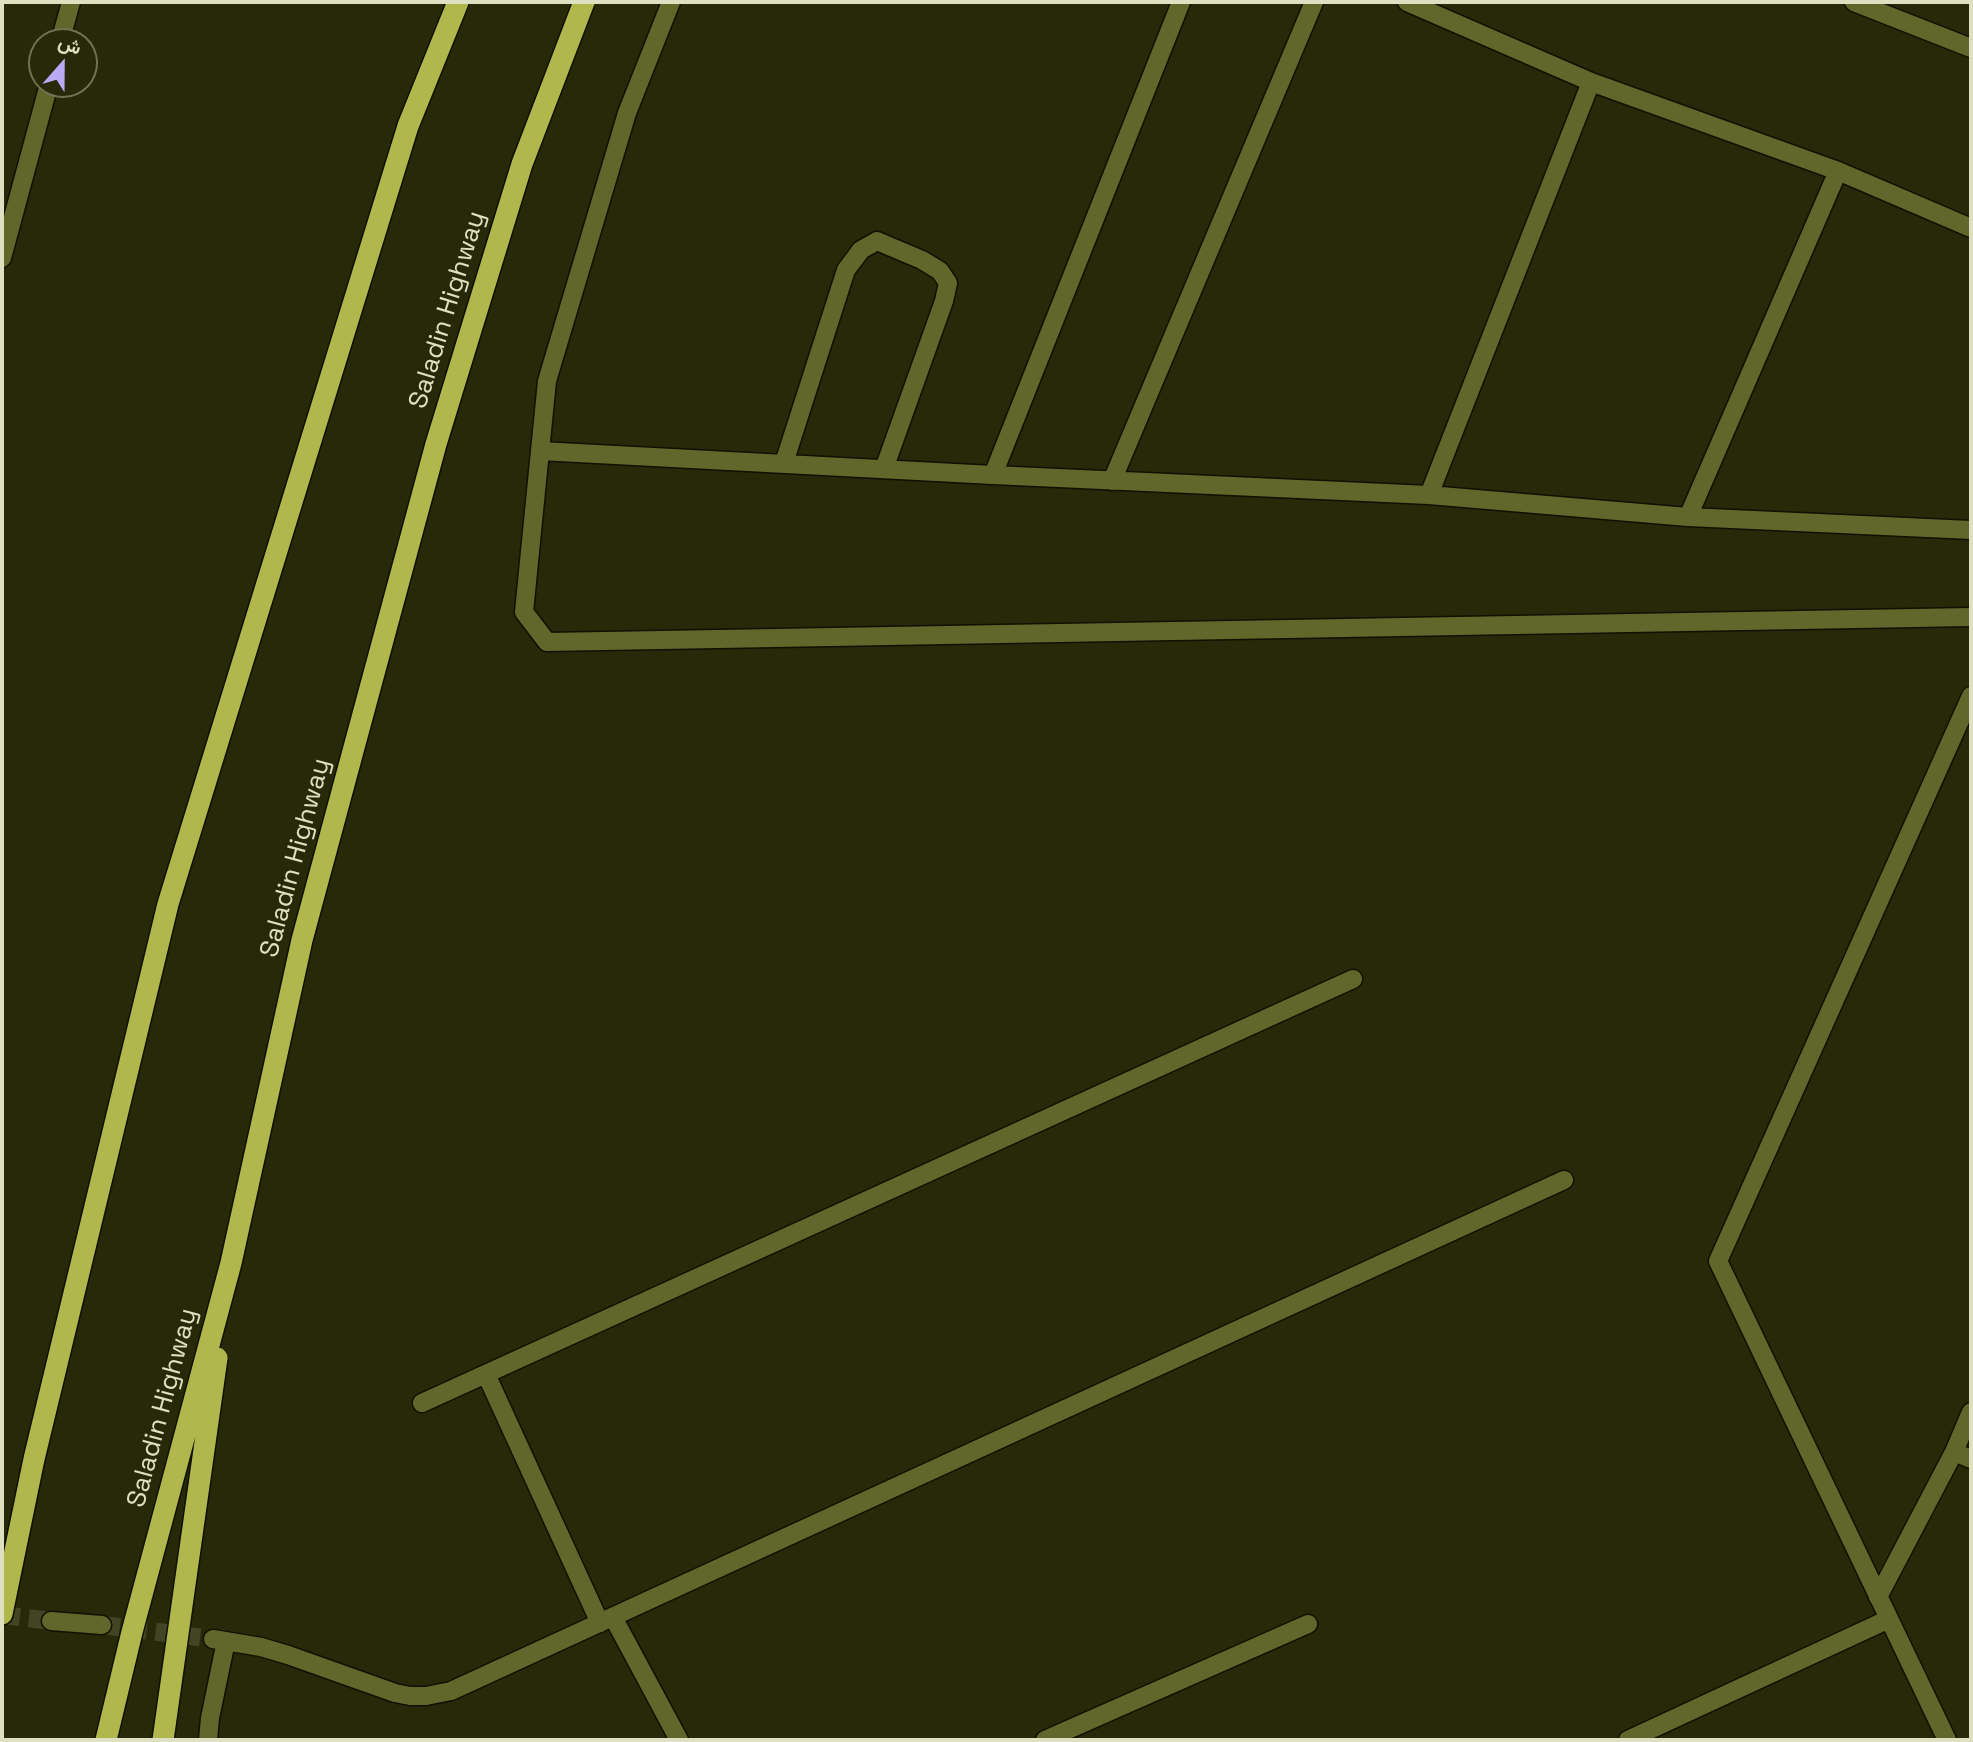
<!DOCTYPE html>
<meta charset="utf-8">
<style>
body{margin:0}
#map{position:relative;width:1973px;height:1742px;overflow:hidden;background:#272908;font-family:"Space Grotesk",Vazirmatn,sans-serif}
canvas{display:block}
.frame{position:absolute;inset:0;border:4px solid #dde1c2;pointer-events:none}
.north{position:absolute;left:28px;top:28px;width:70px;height:70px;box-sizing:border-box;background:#272908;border:2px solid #707352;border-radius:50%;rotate:21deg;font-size:19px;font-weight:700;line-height:28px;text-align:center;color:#dde1c2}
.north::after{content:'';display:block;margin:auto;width:24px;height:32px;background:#baaaf6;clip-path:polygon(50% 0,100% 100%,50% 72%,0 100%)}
</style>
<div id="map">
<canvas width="1973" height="1742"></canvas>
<div class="frame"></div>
<div class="north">ش</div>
</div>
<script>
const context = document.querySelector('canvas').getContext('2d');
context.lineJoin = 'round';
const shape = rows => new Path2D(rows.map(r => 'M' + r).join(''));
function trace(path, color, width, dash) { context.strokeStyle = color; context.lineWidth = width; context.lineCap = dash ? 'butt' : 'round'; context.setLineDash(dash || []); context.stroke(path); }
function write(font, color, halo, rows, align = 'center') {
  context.font = font + ' "Space Grotesk",sans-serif'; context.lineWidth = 5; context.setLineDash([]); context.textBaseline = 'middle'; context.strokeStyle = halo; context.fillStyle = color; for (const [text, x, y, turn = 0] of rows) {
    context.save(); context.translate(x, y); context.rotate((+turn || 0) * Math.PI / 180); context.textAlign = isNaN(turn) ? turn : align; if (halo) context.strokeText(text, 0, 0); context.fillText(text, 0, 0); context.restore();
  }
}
trace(shape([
 [2,1615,51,1621],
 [102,1625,213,1639]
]), '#424524', 18, [18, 9]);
const minor = shape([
 [671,2,627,113,547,381,540,451,993,475,1429,495,1688,517,1971,530],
 [1407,2,1591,82,1838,171,1971,228],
 [1854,2,1971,48],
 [60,42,71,2],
 [2,258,49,84],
 [540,451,524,612,547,642,1971,617],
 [784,463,846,270,861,250,877,241,922,260,940,271,948,283,944,301,884,469],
 [993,475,1181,2],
 [1112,481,1314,2],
 [1429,495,1591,82],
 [1688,517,1838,171],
 [486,1374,600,1623],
 [422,1403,1353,979],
 [1954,1452,1971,1459],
 [1878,1597,1954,1452,1971,1412],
 [613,1617,679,1740],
 [51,1621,102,1625],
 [213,1639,261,1647,288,1655,395,1693,410,1696,426,1696,451,1691,1564,1180],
 [208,1740,210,1718,226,1641],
 [1045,1740,1308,1624],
 [1628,1740,1889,1619],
 [1947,1740,1718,1261,1971,696]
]);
const motorway = shape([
 [2,1614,34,1459,168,904,408,126,458,2]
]);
trace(minor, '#0f1101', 21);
trace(motorway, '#0f1101', 24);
trace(minor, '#61662a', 18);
trace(motorway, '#b0b84d', 21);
const motorwayBridge = shape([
 [106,1740,132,1632,231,1263,302,940,436,444,522,164,584,2],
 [163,1740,217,1358]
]);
trace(motorwayBridge, '#0f1101', 24, []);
trace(motorwayBridge, '#b0b84d', 21);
write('26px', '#dde1c2', '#272908', [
 ["Saladin Highway",448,310,-73],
 ["Saladin Highway",296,858,-75],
 ["Saladin Highway",163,1408,-75]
]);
</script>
